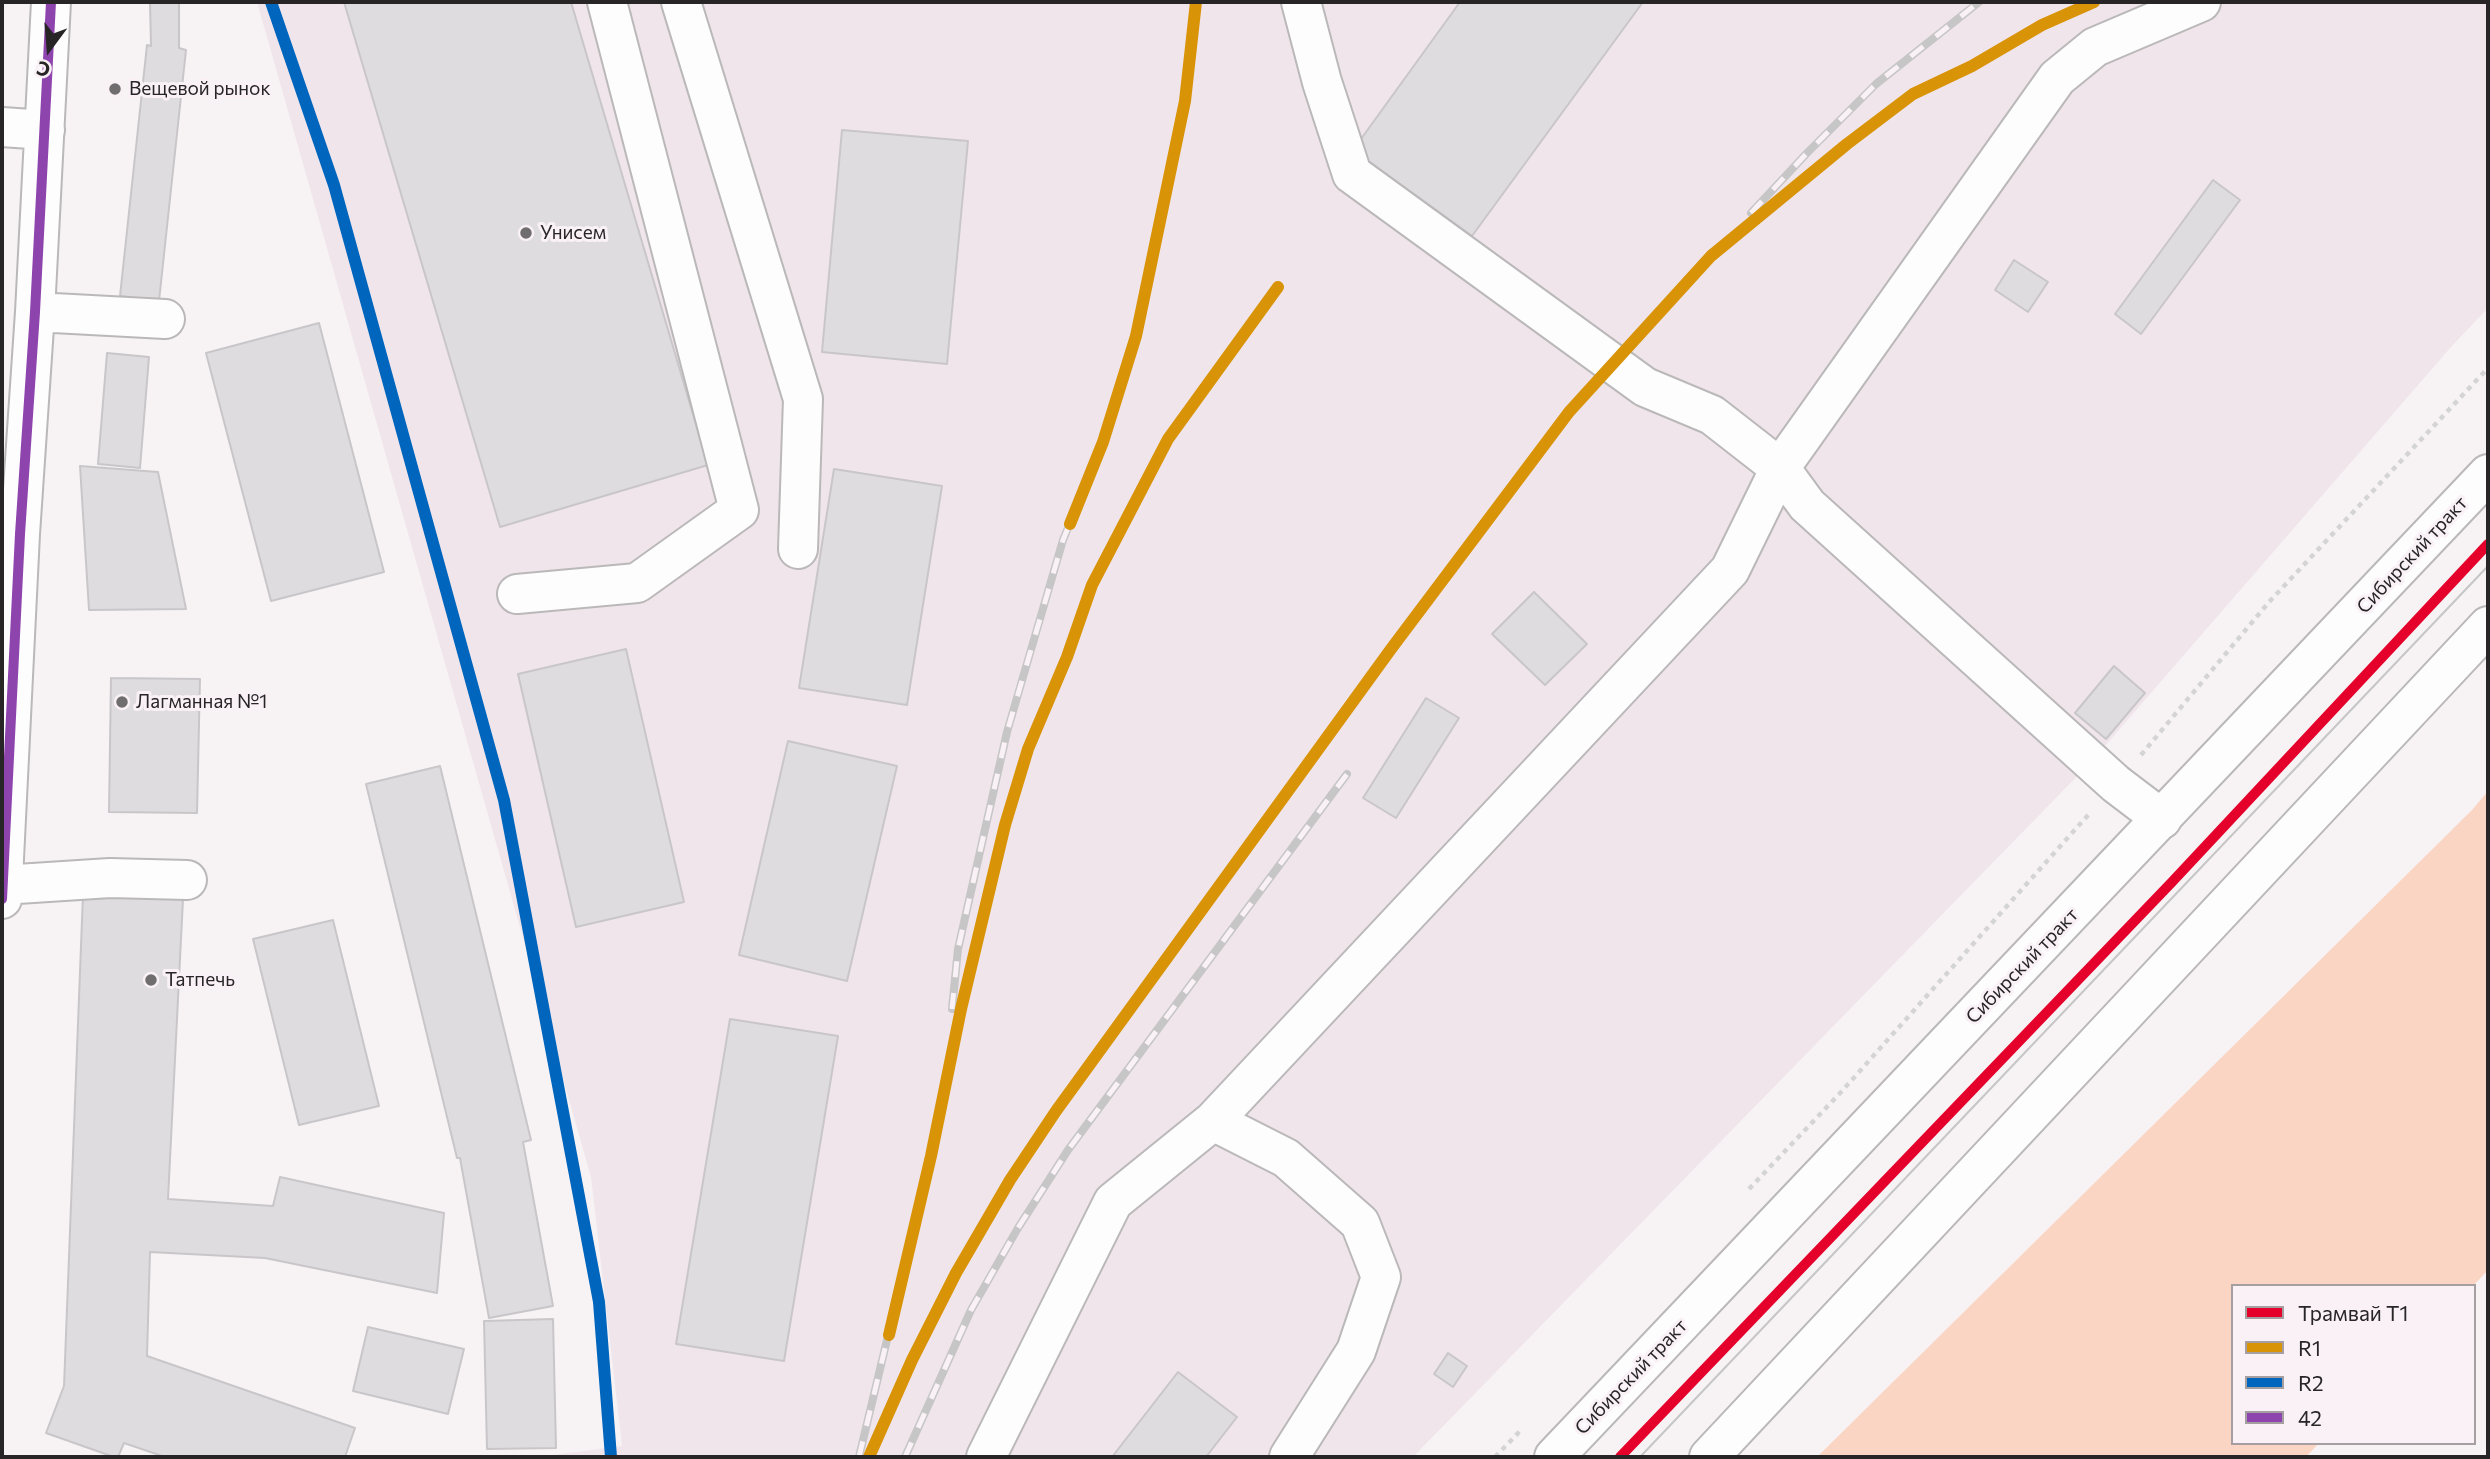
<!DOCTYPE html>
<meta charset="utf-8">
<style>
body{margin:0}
#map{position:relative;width:2490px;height:1459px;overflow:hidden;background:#f7f3f5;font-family:Commissioner,sans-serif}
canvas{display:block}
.frame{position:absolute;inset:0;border:4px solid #282526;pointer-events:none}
.legend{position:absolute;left:2231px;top:1284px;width:245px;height:161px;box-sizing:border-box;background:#f9f1f5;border:2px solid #a59fa2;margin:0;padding:9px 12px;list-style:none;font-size:21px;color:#282526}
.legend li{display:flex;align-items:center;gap:14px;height:35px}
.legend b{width:35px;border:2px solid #a59fa2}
.north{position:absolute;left:14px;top:14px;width:70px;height:70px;-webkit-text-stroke:5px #f9f1f5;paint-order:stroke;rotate:196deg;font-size:19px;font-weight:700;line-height:28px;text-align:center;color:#282526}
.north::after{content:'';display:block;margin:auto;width:24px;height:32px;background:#282526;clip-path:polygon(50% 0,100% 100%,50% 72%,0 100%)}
</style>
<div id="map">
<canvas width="2490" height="1459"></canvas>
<div class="frame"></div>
<ul class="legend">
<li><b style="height:9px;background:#e4002b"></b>Трамвай T1</li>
<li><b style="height:9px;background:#d89306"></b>R1</li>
<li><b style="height:9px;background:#0065bd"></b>R2</li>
<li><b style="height:9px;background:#8e44ad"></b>42</li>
</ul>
<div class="north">С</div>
</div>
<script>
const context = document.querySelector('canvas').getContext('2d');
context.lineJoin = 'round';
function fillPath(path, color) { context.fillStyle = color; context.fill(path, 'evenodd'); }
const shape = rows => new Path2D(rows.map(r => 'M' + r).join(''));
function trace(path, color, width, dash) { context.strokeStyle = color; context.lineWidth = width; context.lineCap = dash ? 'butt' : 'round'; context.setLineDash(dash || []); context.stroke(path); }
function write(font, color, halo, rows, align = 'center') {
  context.font = font + ' Commissioner,sans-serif'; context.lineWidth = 6; context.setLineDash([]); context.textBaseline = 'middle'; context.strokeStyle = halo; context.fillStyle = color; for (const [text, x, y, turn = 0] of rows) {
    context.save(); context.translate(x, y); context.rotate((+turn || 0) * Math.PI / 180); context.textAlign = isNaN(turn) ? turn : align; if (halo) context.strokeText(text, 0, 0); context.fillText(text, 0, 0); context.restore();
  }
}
fillPath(shape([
 [257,2,2488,2,2488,308,2451,347,2092,761,1413,1457,537,1457,622,1446,591,1177]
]), '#f0e5ea');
fillPath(shape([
 [2488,791,2488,1270,2473,1286,2233,1286,2233,1443,2319,1443,2306,1457,1817,1457,2472,810]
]), '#fbd5c3');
const building = shape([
 [150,2,179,2,179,48,186,50,159,301,120,296,147,45,151,46,150,2],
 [344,2,571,2,708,465,500,527,344,2],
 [1460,2,1643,2,1472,236,1353,150,1460,2],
 [842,130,968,141,947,364,822,352,842,130],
 [2213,180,2240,200,2141,334,2115,314,2213,180],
 [2014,260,2048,282,2028,312,1995,290,2014,260],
 [319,323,384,572,271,601,206,353,319,323],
 [107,353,149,357,140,468,98,464,107,353],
 [80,466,158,472,186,609,89,610,80,466],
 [834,469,942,486,907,705,799,688,834,469],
 [1534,592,1587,644,1545,685,1492,634,1534,592],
 [626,649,684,902,576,927,518,674,626,649],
 [2114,666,2145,693,2106,739,2075,713,2114,666],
 [111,678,200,679,197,813,109,812,111,678],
 [1426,698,1459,718,1396,818,1363,798,1426,698],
 [788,741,897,766,847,981,739,955,788,741],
 [440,766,531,1140,523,1142,553,1306,489,1318,460,1158,457,1158,366,784,440,766],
 [83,894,183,899,168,1199,273,1206,280,1177,444,1213,437,1293,265,1258,150,1252,147,1356,355,1428,345,1457,165,1457,124,1443,118,1457,114,1457,46,1433,64,1386,83,894],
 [333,920,379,1106,299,1125,253,939,333,920],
 [730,1019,838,1036,784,1361,676,1344,730,1019],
 [553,1319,556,1448,487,1449,484,1321,553,1319],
 [368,1327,464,1349,448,1414,353,1391,368,1327],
 [1448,1353,1467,1366,1453,1387,1434,1374,1448,1353],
 [1178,1372,1237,1417,1206,1457,1112,1457,1178,1372]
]);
fillPath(building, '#dfdcdf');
trace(building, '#c9c6c9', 2);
const minor = shape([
 [681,2,803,399,798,549],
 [1301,2,1322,82,1352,174,1645,387,1712,415,1780,468,1807,505,2116,784,2162,819],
 [2,127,45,130],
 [35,312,165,319],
 [517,594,637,583,739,510,607,2],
 [2,885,110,878,187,880],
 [2,899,20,534,35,312,51,2],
 [986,1457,1113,1202,1213,1121],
 [1289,1457,1356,1351,1381,1277,1360,1223,1286,1158,1213,1121,1730,570,1780,468,2057,78,2095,47,2201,2]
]);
const major = shape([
 [1554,1457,2488,474],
 [1709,1457,2488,626]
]);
trace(minor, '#bab8b9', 42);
trace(major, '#bab8b9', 42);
trace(shape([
 [2141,755,2269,602,2488,368],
 [1749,1189,1842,1091,2089,814],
 [1495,1457,1522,1429]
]), '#d5d4d5', 4.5, [5, 5]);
trace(minor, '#fefdfe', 38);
trace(major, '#fefdfe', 38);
trace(shape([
 [1620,1457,2172,882,2488,544],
 [1640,1457,2488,566]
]), '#c7c6c6', 2);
const rail = shape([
 [271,2,334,185,504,800,599,1302,611,1457],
 [1751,213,1807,153,1876,84,1979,2],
 [952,1009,958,949,1007,732,1063,540,1103,442,1136,336,1185,101,1196,2],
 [859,1457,931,1156,961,1009,1005,825,1028,749,1067,657,1092,585,1168,439,1278,287],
 [869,1457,912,1360,956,1273,1010,1180,1056,1111,1391,649,1569,412,1711,256,1847,144,1913,94,1972,66,2042,25,2094,2],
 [905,1457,971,1310,1018,1228,1068,1150,1347,774]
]);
trace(rail, '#c7c6c6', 8);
trace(rail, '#f9f1f5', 5, [16]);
trace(shape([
 [2,899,20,534,35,312,51,2]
]), '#8e44ad', 10);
trace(shape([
 [1070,524,1103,442,1136,336,1185,101,1196,2],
 [889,1335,931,1156,961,1009,1005,825,1028,749,1067,657,1092,585,1168,439,1278,287],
 [869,1457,912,1360,956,1273,1010,1180,1056,1111,1391,649,1569,412,1711,256,1847,144,1913,94,1972,66,2042,25,2094,2]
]), '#d89306', 12);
trace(shape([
 [271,2,334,185,504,800,599,1302,611,1457]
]), '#0065bd', 12);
trace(shape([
 [1620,1457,2172,882,2488,544]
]), '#e4002b', 10);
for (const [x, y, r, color] of [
 [115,89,7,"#706d6e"],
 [526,233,7,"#706d6e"],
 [122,702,7,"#706d6e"],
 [151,980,7,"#706d6e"]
]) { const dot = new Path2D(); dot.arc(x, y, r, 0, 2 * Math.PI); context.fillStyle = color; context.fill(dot); trace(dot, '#f9f1f5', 2.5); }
write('19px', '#282526', '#f9f1f5', [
 ["Вещевой рынок",129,89],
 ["Унисем",540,233],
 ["Лагманная №1",136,702],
 ["Татпечь",165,980]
], 'left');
write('19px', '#282526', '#f9f1f5', [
 ["Сибирский тракт",2412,555,-47],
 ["Сибирский тракт",2022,966,-46],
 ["Сибирский тракт",1631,1377,-46]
]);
</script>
